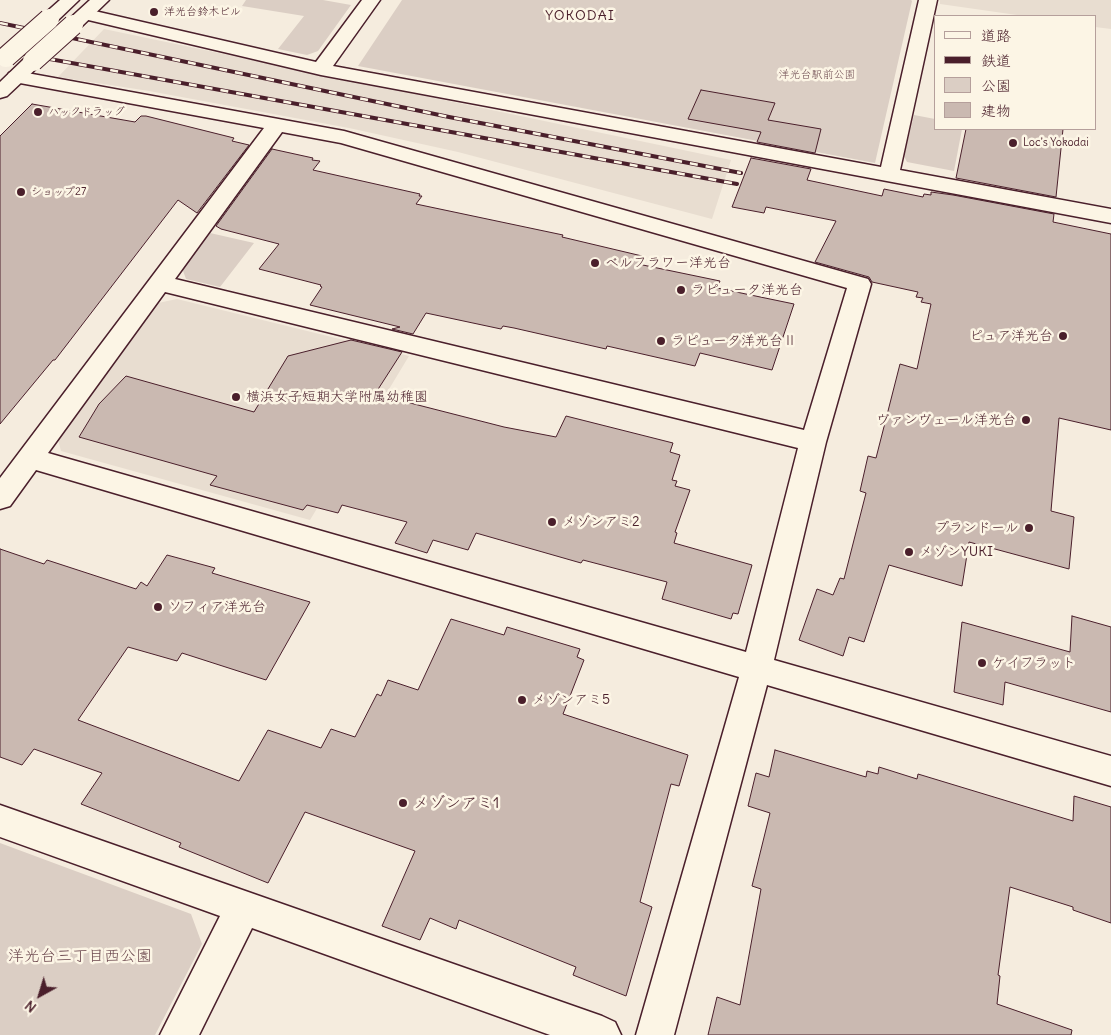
<!DOCTYPE html>
<meta charset="utf-8">
<style>
body{margin:0}
#map{position:relative;width:1111px;height:1035px;overflow:hidden;background:#f5ecde;font-family:Delius,"Klee One",sans-serif}
canvas{display:block}
.legend{position:absolute;left:934px;top:15px;width:162px;height:115px;box-sizing:border-box;background:#fcf5e5;border:1px solid #b59f9b;margin:0;padding:6px 9px;list-style:none;font-size:15px;color:#4a1f2b}
.legend li{display:flex;align-items:center;gap:10px;height:25px}
.legend b{width:25px;border:1px solid #b59f9b}
.north{position:absolute;left:15px;top:970px;width:50px;height:50px;-webkit-text-stroke:4px #fcf5e5;paint-order:stroke;rotate:219deg;font-size:14px;font-weight:700;line-height:20px;text-align:center;color:#4a1f2b}
.north::after{content:'';display:block;margin:auto;width:18px;height:22px;background:#4a1f2b;clip-path:polygon(50% 0,100% 100%,50% 72%,0 100%)}
</style>
<div id="map">
<canvas width="1111" height="1035"></canvas>
<ul class="legend">
<li><b style="height:6px;background:#fcf5e5"></b>道路</li>
<li><b style="height:6px;background:#4a1f2b"></b>鉄道</li>
<li><b style="height:14px;background:#dbcec4"></b>公園</li>
<li><b style="height:14px;background:#cab9b1"></b>建物</li>
</ul>
<div class="north">N</div>
</div>
<script>
const context = document.querySelector('canvas').getContext('2d');
context.lineJoin = 'round';
function fillPath(path, color) { context.fillStyle = color; context.fill(path, 'evenodd'); }
const shape = rows => new Path2D(rows.map(r => 'M' + r).join(''));
function trace(path, color, width, dash) { context.strokeStyle = color; context.lineWidth = width; context.lineCap = dash ? 'butt' : 'round'; context.setLineDash(dash || []); context.stroke(path); }
function write(font, color, halo, rows, align = 'center') {
  context.font = font + ' Delius,"Klee One",sans-serif'; context.lineWidth = 5; context.setLineDash([]); context.textBaseline = 'middle'; context.strokeStyle = halo; context.fillStyle = color; for (const [text, x, y, turn = 0] of rows) {
    context.save(); context.translate(x, y); context.rotate((+turn || 0) * Math.PI / 180); context.textAlign = isNaN(turn) ? turn : align; if (halo) context.strokeText(text, 0, 0); context.fillText(text, 0, 0); context.restore();
  }
}
fillPath(shape([
 [940,0,1111,0,1111,29,1095,27,1095,16,1024,16,940,4],
 [104,29,731,160,712,219,458,152,349,128,149,91,58,77],
 [177,299,409,356,310,520,61,451,58,439,158,303]
]), '#e8ddd0');
fillPath(shape([
 [246,0,323,0,351,5,318,51,307,55,278,49,304,16,242,6],
 [402,0,911,0,912,1,875,163,358,66],
 [914,115,935,119,935,129,962,129,954,171,907,162,904,156],
 [210,233,254,243,220,287,186,279,182,268],
 [0,843,191,914,202,944,155,1035,0,1035]
]), '#dbcec4');
const building = shape([
 [701,90,775,103,768,120,821,129,815,153,757,142,761,132,688,119,701,90],
 [32,104,135,122,141,116,146,116,234,138,232,141,249,145,197,213,178,200,55,360,53,360,0,424,0,136,32,104],
 [966,129,1063,129,1056,197,956,178,966,129],
 [272,149,313,158,312,160,320,161,313,170,420,194,419,196,422,196,416,204,563,235,562,237,642,256,638,264,720,281,717,288,794,304,772,370,700,353,695,366,607,346,606,349,514,328,503,326,501,329,426,313,413,334,392,329,400,327,310,305,322,287,320,286,321,285,259,269,279,244,221,229,216,226,272,149],
 [751,158,811,169,807,180,882,196,884,189,923,197,924,194,931,195,931,192,953,195,1054,214,1053,222,1111,234,1111,430,1059,418,1051,511,1074,517,1069,569,969,542,962,586,889,565,864,642,849,637,843,656,799,640,817,589,833,595,840,578,844,579,866,493,860,491,868,456,876,458,900,364,917,369,931,304,921,302,923,298,916,297,918,292,872,282,869,277,815,262,836,221,766,207,764,213,732,207,751,158],
 [351,340,402,352,375,394,504,427,556,437,566,416,673,443,670,452,680,455,672,480,677,481,675,486,690,490,675,532,677,533,674,543,752,565,738,614,733,613,731,619,662,599,667,582,583,560,581,563,476,533,468,550,433,540,427,553,395,543,407,522,342,505,338,513,307,505,303,510,210,485,217,476,79,437,99,404,126,376,254,412,288,356,351,340],
 [0,549,44,564,47,560,136,589,141,582,147,586,167,555,215,568,212,573,310,602,266,680,182,653,177,661,128,647,78,720,239,781,268,730,321,748,331,729,355,737,377,694,381,696,388,680,418,690,451,619,504,635,507,627,580,649,577,657,584,660,563,714,688,755,679,786,671,784,640,902,652,907,626,996,573,975,576,967,459,920,456,929,430,918,420,940,382,926,415,851,305,812,268,883,179,847,181,843,81,804,102,773,34,749,22,765,0,757,0,549],
 [1072,616,1111,627,1111,712,1005,682,1003,705,954,692,962,622,1070,652,1072,616],
 [775,750,866,777,867,771,878,774,879,767,917,779,918,774,1073,821,1074,796,1111,807,1111,923,1073,910,1073,907,1010,887,998,975,1000,976,997,1004,1072,1030,1071,1035,708,1035,717,997,740,1005,761,889,752,886,770,813,748,806,756,773,769,777,775,750]
]);
fillPath(building, '#cab9b1');
trace(building, '#4a1f2b', 1);
const minor = shape([
 [362,0,380,0,333,66,881,167,919,0,937,0,900,170,1111,209,1111,223,321,75,80,18,77,14,80,10,86,9,316,62,362,0],
 [16,71,344,131,868,279,871,284,826,442,774,660,1111,756,1111,786,767,685,674,1035,636,1035,739,677,36,470,10,506,0,509,0,478,264,128,9,81,7,77,9,73,16,71],
 [282,132,341,143,847,288,804,430,175,279,282,132],
 [165,292,798,448,746,652,48,453,165,292],
 [0,805,602,1016,615,1022,621,1035,550,1035,252,928,199,1035,160,1035,220,916,0,837,0,805]
]);
const tertiary = shape([
 [60,0,79,0,55,23,43,23,40,19,43,15,60,0],
 [90,0,109,0,79,29,67,29,64,25,67,21,90,0],
 [33,55,40,57,42,61,40,65,7,96,0,98,0,82,26,57,33,55]
]);
trace(minor, '#4a1f2b', 3);
trace(tertiary, '#4a1f2b', 3);
fillPath(minor, '#fcf5e5');
fillPath(tertiary, '#fcf5e5');
const rail = shape([
 [0,23,449,117,741,173],
 [0,50,737,184]
]);
trace(rail, '#4a1f2b', 4);
trace(rail, '#fcf5e5', 2.5, [8]);
const tertiaryBridge = shape([
 [6,57,49,19],
 [33,61,73,25]
]);
trace(tertiaryBridge, '#4a1f2b', 22, []);
trace(tertiaryBridge, '#fcf5e5', 20);
for (const [x, y, r, color] of [
 [154,12,5,"#4a1f2b"],
 [38,112,5,"#4a1f2b"],
 [1013,143,5,"#4a1f2b"],
 [21,192,5,"#4a1f2b"],
 [595,263,5,"#4a1f2b"],
 [681,290,5,"#4a1f2b"],
 [1063,336,5,"#4a1f2b"],
 [661,341,5,"#4a1f2b"],
 [236,397,5,"#4a1f2b"],
 [1026,420,5,"#4a1f2b"],
 [552,522,5,"#4a1f2b"],
 [1029,528,5,"#4a1f2b"],
 [909,552,5,"#4a1f2b"],
 [158,607,5,"#4a1f2b"],
 [982,663,5,"#4a1f2b"],
 [522,700,5,"#4a1f2b"],
 [403,803,5,"#4a1f2b"]
]) { const dot = new Path2D(); dot.arc(x, y, r, 0, 2 * Math.PI); context.fillStyle = color; context.fill(dot); trace(dot, '#fcf5e5', 2); }
write('11px', '#4a1f2b', '#fcf5e5', [
 ["洋光台鈴木ビル",164,12],
 ["ハックドラッグ",48,112],
 ["Loc's Yokodai",1023,143],
 ["ショップ27",31,192]
], 'left');
write('11px', '#6e4b51', '#fcf5e5', [
 ["洋光台駅前公園",817,75]
]);
context.letterSpacing = '1px';
write('14px', '#4a1f2b', '#fcf5e5', [
 ["YOKODAI",580,16]
]);
context.letterSpacing = '0px';
write('14px', '#4a1f2b', '#fcf5e5', [
 ["ベルフラワー洋光台",605,263],
 ["ラピュータ洋光台",691,290],
 ["ピュア洋光台",1053,336,"right"],
 ["ラピュータ洋光台Ⅱ",671,341],
 ["横浜女子短期大学附属幼稚園",246,397],
 ["ヴァンヴェール洋光台",1016,420,"right"],
 ["メゾンアミ2",562,522],
 ["プランドール",1019,528,"right"],
 ["メゾンYUKI",919,552],
 ["ソフィア洋光台",168,607],
 ["ケイフラット",992,663],
 ["メゾンアミ5",532,700]
], 'left');
write('16px', '#4a1f2b', '#fcf5e5', [
 ["メゾンアミ1",413,803]
], 'left');
write('16px', '#6e4b51', '#fcf5e5', [
 ["洋光台三丁目西公園",80,956]
]);
</script>
